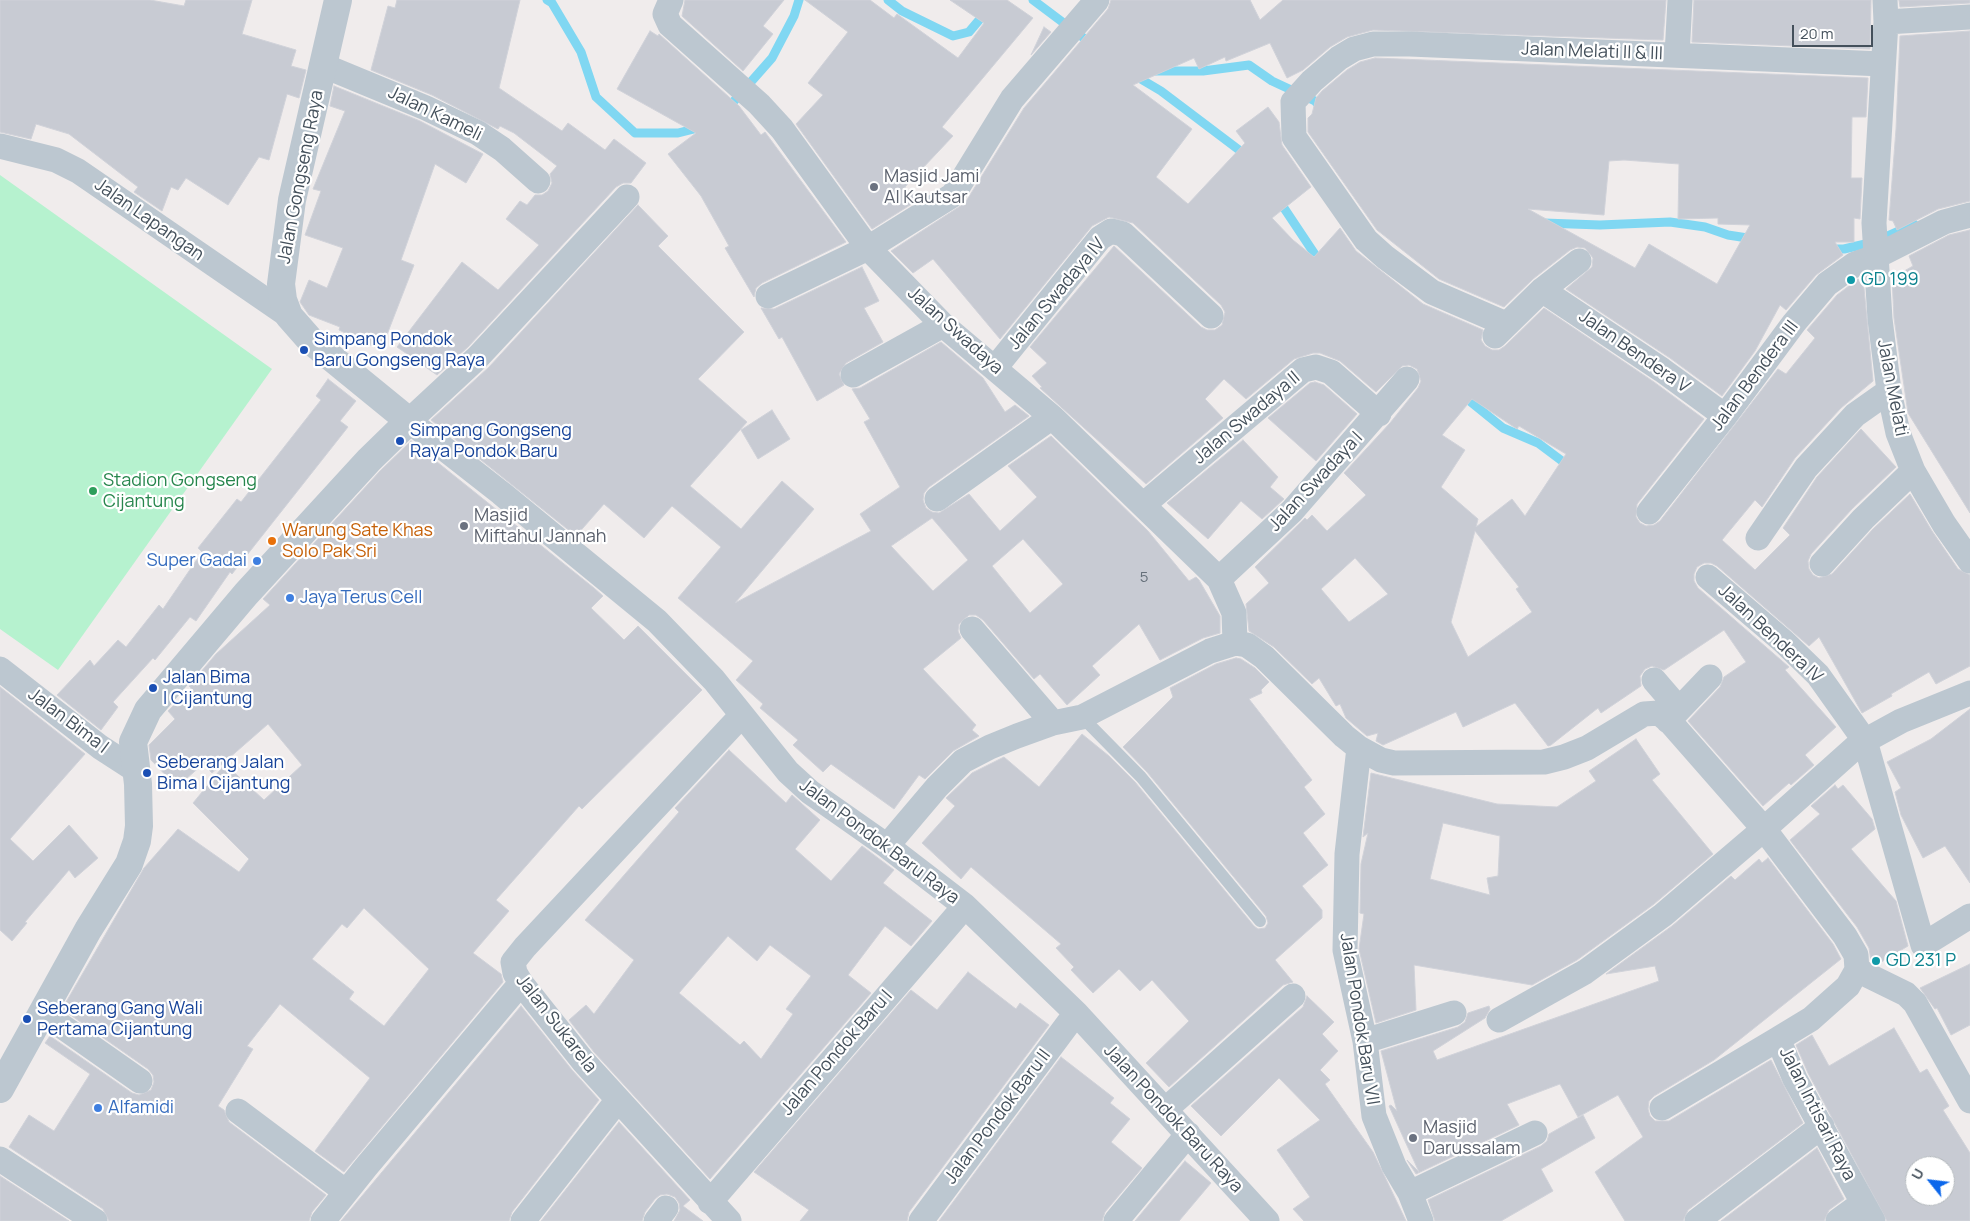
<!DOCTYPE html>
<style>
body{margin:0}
#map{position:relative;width:1970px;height:1221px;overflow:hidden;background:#f0ecec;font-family:Manrope,sans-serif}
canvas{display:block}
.north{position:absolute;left:1905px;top:1156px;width:50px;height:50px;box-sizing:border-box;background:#fff;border:1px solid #b4b9bd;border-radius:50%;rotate:299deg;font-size:14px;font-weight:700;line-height:20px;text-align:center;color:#44505b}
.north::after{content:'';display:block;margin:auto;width:18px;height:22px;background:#0c67eb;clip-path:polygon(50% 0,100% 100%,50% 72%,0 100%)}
.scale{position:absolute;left:1792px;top:25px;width:81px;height:22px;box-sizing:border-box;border:2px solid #44505b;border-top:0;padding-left:6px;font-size:15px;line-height:18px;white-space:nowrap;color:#44505b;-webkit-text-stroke:4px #fff;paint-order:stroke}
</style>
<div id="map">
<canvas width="1970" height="1221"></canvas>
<div class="north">U</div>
<div class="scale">20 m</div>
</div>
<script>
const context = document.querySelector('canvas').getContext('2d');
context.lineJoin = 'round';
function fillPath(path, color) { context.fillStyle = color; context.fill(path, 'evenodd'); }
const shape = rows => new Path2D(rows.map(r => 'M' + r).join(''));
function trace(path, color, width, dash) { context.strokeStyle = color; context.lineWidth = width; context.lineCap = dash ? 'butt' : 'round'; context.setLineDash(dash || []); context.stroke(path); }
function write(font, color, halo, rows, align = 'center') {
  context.font = font + ' Manrope,sans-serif'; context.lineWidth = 4.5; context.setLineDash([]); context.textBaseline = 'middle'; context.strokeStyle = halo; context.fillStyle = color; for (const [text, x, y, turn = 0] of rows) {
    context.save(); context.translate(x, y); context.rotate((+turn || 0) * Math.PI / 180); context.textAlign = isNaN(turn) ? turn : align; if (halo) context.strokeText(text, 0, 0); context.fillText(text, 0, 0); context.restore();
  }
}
fillPath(shape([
 [0,175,272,369,58,670,0,629]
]), '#b6f2cf');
trace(shape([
 [547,0,552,3,581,52,596,97,635,133,678,133,702,127],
 [888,0,902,11,953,36,969,32,996,0],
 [1033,0,1093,45],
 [1152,71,1203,71,1249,65,1272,81,1315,101,1323,110],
 [1134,75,1161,91,1247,156],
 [727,109,772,58,794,16,799,0],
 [1278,199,1322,265],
 [1544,223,1600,225,1670,222,1705,227,1728,235,1754,239],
 [1829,249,1844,249,1874,242,1914,224],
 [1461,394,1503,428,1538,443,1570,467]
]), '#80d7f2', 9);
const building = shape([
 [0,0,150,0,184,6,186,0,252,0,242,34,296,50,291,66,306,70,299,98,287,94,269,160,259,157,228,205,186,178,178,190,171,187,162,211,134,192,138,187,69,134,36,124,31,139,0,132,0,0],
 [397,0,520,0,499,88,562,131,568,123,605,150,614,139,646,163,631,183,623,183,616,187,468,347,437,375,397,347,462,262,498,290,539,245,506,219,520,201,527,205,535,195,542,195,548,191,552,183,550,174,557,166,514,133,500,126,498,129,432,95,371,70,388,6,395,8,397,0],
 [685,0,784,0,763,26,773,34,743,71,682,16,685,0],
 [805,0,870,0,894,18,897,14,958,58,984,23,950,0,1007,0,1033,18,942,127,953,136,905,187,918,200,872,229,796,124,823,95,808,83,848,32,805,0],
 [1111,0,1250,0,1260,20,1283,0,1666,0,1663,40,1373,30,1347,37,1330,47,1303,70,1287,78,1270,43,1226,61,1225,57,1199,69,1194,58,1133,85,1192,129,1156,177,1188,204,1245,143,1236,131,1268,107,1279,122,1282,145,1311,187,1272,218,1293,240,1314,257,1340,228,1356,251,1423,304,1483,330,1481,340,1485,346,1492,350,1499,350,1505,346,1544,308,1654,382,1704,419,1637,504,1636,517,1640,523,1646,526,1654,525,1660,521,1778,369,1786,374,1815,338,1807,330,1837,295,1858,279,1864,288,1873,381,1841,408,1795,458,1762,507,1755,500,1722,540,1755,570,1790,535,1783,528,1817,477,1861,429,1896,467,1852,509,1811,554,1808,561,1809,569,1813,575,1819,578,1832,574,1873,529,1910,494,1932,531,1958,569,1970,575,1970,666,1936,684,1929,672,1891,694,1892,696,1862,713,1819,637,1809,646,1717,566,1711,563,1704,563,1697,567,1694,574,1694,581,1698,588,1789,667,1785,670,1836,727,1805,755,1814,765,1791,785,1789,783,1763,806,1688,721,1720,687,1724,677,1746,662,1724,630,1664,670,1652,666,1645,669,1640,676,1641,686,1601,713,1598,708,1551,745,1548,746,1515,703,1463,727,1456,712,1383,745,1376,741,1378,733,1367,736,1346,718,1340,704,1336,706,1319,678,1312,684,1274,647,1249,631,1246,604,1269,583,1255,567,1305,518,1307,520,1312,515,1327,531,1366,495,1344,473,1390,423,1418,388,1421,381,1417,369,1409,365,1402,366,1376,392,1340,361,1320,353,1313,353,1294,359,1246,399,1224,379,1205,399,1223,418,1146,484,1040,388,1042,387,1032,376,1047,363,1030,347,1114,246,1201,327,1207,330,1215,330,1222,325,1225,312,1221,305,1133,223,1109,217,1092,226,1000,339,933,259,913,273,891,251,965,203,1024,108,1108,9,1111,0],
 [1472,399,1517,429,1519,426,1566,454,1525,516,1512,499,1476,527,1478,519,1441,487,1465,450,1442,435,1472,399],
 [1475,531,1519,587,1516,589,1532,612,1468,657,1451,622,1475,531],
 [1355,558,1388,594,1349,622,1321,589,1355,558],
 [1694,0,1871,0,1870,49,1692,42,1694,0],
 [1899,0,1970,0,1970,3,1900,7,1899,0],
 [1044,27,1051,32,1031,55,1044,27],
 [650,31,658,36,659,34,739,106,761,135,765,132,846,242,762,283,756,288,754,297,725,248,729,246,701,196,668,154,696,133,617,89,650,31],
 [1970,31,1970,201,1938,209,1897,230,1893,221,1889,220,1896,129,1900,36,1970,31],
 [1375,58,1868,78,1866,117,1852,117,1851,178,1862,178,1860,219,1854,218,1854,242,1835,242,1843,255,1816,275,1786,310,1780,305,1755,351,1722,396,1670,358,1566,289,1592,267,1593,258,1585,248,1577,247,1570,250,1533,279,1504,307,1439,279,1377,230,1308,132,1308,118,1312,114,1316,98,1322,91,1347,70,1360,62,1375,58],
 [1624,160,1679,164,1678,219,1718,218,1718,224,1750,225,1717,284,1649,244,1635,268,1528,209,1604,215,1609,161,1624,160],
 [334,86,420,121,483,154,466,183,435,164,401,260,414,265,381,350,339,330,340,327,309,315,300,302,309,280,327,288,343,248,305,235,321,191,313,189,345,111,330,106,334,86],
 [638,205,668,236,658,246,744,332,698,379,747,422,690,486,741,529,782,481,814,509,735,603,871,531,860,514,900,487,864,422,870,419,852,389,860,388,941,342,983,378,1005,412,1015,405,1029,416,929,487,924,493,923,500,926,508,932,512,939,513,969,494,1000,531,1037,497,1008,466,1051,436,1148,531,1189,581,1196,577,1199,580,1220,616,1220,633,1203,638,1160,660,1139,624,1092,666,1100,675,1067,705,1040,674,1034,679,983,620,976,615,969,615,959,624,958,631,961,638,923,669,976,725,972,730,979,736,953,751,925,779,919,775,894,809,831,764,823,772,793,745,798,740,760,708,763,704,736,680,753,661,678,598,721,547,672,506,644,538,604,504,576,536,431,420,489,367,638,205],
 [932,518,968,560,933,591,891,546,932,518],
 [1023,539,1063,584,1030,613,992,566,1023,539],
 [1970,230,1970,513,1908,413,1894,318,1892,278,1913,266,1909,256,1949,235,1970,230],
 [862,267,879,301,864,308,883,342,846,363,839,374,844,385,817,401,782,337,779,339,761,308,774,309,862,267],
 [328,379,356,401,340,421,348,427,232,574,230,572,196,621,190,617,155,660,153,658,113,702,118,707,101,730,57,695,90,660,94,666,118,640,126,647,159,605,163,609,202,552,198,548,237,499,241,502,321,400,316,396,328,379],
 [1315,382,1324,385,1357,414,1316,461,1268,418,1310,383,1315,382],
 [772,410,790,439,758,459,741,430,772,410],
 [1243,440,1278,477,1270,487,1284,499,1262,519,1241,501,1208,539,1167,503,1243,440],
 [411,441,594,588,603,596,591,608,624,640,638,626,702,690,582,809,579,806,496,900,509,911,473,953,501,974,503,982,344,1172,315,1151,370,1078,280,1004,247,1046,253,1049,218,1106,224,1110,229,1122,326,1195,312,1212,309,1221,109,1221,103,1209,9,1147,29,1115,54,1131,90,1074,45,1043,50,1036,132,1093,139,1095,151,1090,154,1082,153,1075,148,1069,62,1009,144,868,178,829,239,872,249,859,193,803,225,764,264,800,302,765,268,724,212,773,203,764,177,787,151,760,149,745,175,719,168,711,191,688,189,686,216,654,270,605,263,599,380,471,411,441],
 [364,908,429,969,384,1026,349,999,354,992,312,959,342,924,347,928,364,908],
 [1236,658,1241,659,1255,668,1269,682,1261,690,1262,693,1249,699,1312,780,1304,787,1325,814,1303,833,1328,865,1302,886,1322,910,1322,918,1275,960,1293,982,1283,985,1169,1087,1146,1063,1189,1021,1152,980,1140,991,1119,969,1093,993,1071,970,1074,967,1056,948,1061,944,971,867,961,879,922,843,955,806,946,798,972,773,1004,757,1039,787,1082,734,1109,756,1135,782,1254,926,1258,929,1265,928,1268,923,1266,916,1147,772,1123,747,1173,697,1170,688,1216,664,1236,658],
 [0,687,85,754,10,839,33,861,69,825,98,858,75,878,69,870,25,922,27,923,12,941,0,930,0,687],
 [1970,709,1970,883,1945,846,1923,858,1901,815,1895,792,1901,788,1887,762,1931,739,1970,709],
 [1636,739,1660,774,1652,780,1713,854,1654,904,1577,960,1532,985,1414,965,1416,1010,1376,1023,1359,949,1364,914,1360,913,1361,864,1368,833,1363,837,1371,773,1497,804,1557,807,1596,781,1589,771,1636,739],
 [1443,823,1500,836,1498,876,1487,878,1490,895,1430,879,1443,823],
 [729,750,786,803,792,795,820,820,795,849,831,881,862,846,894,870,883,883,932,921,911,946,885,926,848,975,871,993,710,1179,594,1052,569,1020,586,1005,594,1014,634,960,585,920,679,812,675,808,729,750],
 [728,936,757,961,770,945,811,976,786,1009,793,1014,761,1059,744,1041,740,1045,679,993,728,936],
 [1835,785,1838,789,1843,785,1872,819,1875,829,1851,849,1896,901,1908,946,1878,964,1871,961,1869,948,1857,927,1790,840,1820,814,1811,806,1835,785],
 [1768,858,1833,944,1841,959,1714,1060,1654,1096,1649,1101,1648,1109,1650,1116,1655,1121,1669,1121,1771,1060,1803,1123,1688,1210,1683,1221,1625,1221,1595,1172,1643,1137,1618,1095,1578,1117,1560,1084,1507,1104,1519,1125,1416,1174,1407,1160,1419,1172,1389,1106,1391,1105,1397,1111,1381,1051,1458,1027,1465,1022,1468,1013,1489,1006,1490,1009,1485,1018,1433,1051,1437,1060,1659,981,1655,966,1606,974,1672,926,1731,876,1735,880,1759,859,1762,863,1768,858],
 [1970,964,1970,1025,1951,1035,1937,1008,1935,1009,1920,988,1970,964],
 [968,972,1016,1009,1020,1003,1049,1025,909,1212,907,1221,800,1221,809,1210,754,1172,911,990,937,1010,968,972],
 [1307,996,1334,1022,1322,1034,1338,1051,1320,1070,1330,1080,1325,1084,1373,1152,1406,1221,1304,1221,1293,1209,1310,1197,1277,1150,1320,1120,1279,1078,1221,1136,1191,1106,1303,1007,1307,996],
 [521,1006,572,1070,599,1100,512,1212,509,1221,341,1221,521,1006],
 [1894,1028,1920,1073,1927,1069,1949,1106,1943,1110,1970,1153,1970,1221,1887,1221,1808,1073,1796,1045,1812,1035,1829,1066,1894,1028],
 [1915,1166,1945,1166,1945,1196,1915,1196,1915,1166],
 [1061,1057,1114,1098,1110,1103,1130,1119,1111,1142,1142,1168,1105,1212,1102,1221,939,1221,1061,1057],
 [1583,1115,1595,1138,1541,1169,1553,1191,1501,1221,1435,1221,1428,1200,1541,1146,1547,1141,1549,1134,1583,1115],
 [619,1122,690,1200,683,1206,703,1221,674,1221,680,1210,679,1203,675,1197,667,1194,660,1195,655,1199,645,1212,642,1221,541,1221,619,1122],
 [1817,1148,1844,1199,1829,1210,1824,1221,1721,1221,1817,1148],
 [1185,1161,1211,1183,1179,1221,1135,1221,1185,1161],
 [0,1176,69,1221,0,1221,0,1176]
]);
fillPath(building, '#c8cbd3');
trace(building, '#d0d2d9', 1);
trace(shape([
 [1082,717,1141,777,1260,921]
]), '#bcc7d0', 12);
trace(shape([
 [671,0,665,14,670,25,759,104,782,129,868,248,943,325,1052,417,1219,579,1234,613,1235,643],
 [1885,0,1886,22,1874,223,1880,319,1889,391,1898,433,1913,471,1944,524,1970,561],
 [1886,22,1970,17],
 [1677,55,1680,0],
 [322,65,426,108,478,133,502,149,538,181],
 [0,146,56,160,78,171,289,316],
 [627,197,478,357,409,421,501,493,657,621,714,680,788,772,810,792,887,846,965,906,1076,1013,1267,1221],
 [1542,290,1662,370,1725,416],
 [768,296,868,248,953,195,1012,99,1097,0],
 [1506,324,1432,292,1385,257,1366,240,1294,137,1293,102,1312,81,1339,58,1354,49,1373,44,1410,44,1883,64],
 [1495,336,1542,290,1579,261],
 [995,368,1100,238,1111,231,1123,234,1211,316],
 [853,375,943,325],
 [937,499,1052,417],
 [1143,505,1303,370,1316,367,1331,372,1379,414],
 [1649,512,1725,416,1794,323,1827,284,1855,264,1875,257,1944,222,1970,215],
 [1758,538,1806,468,1855,415,1889,391],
 [1822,564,1863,519,1913,471],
 [1708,577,1784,642,1818,675,1865,741,1923,945,1970,916],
 [1219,579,1292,511,1407,379],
 [972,629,1053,723],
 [0,669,100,747,137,771],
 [1654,680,1679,709],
 [1668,721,1710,677],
 [1359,748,1347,854,1345,950,1365,1041,1374,1116,1394,1166,1410,1193,1421,1221],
 [887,846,937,787,963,761,990,747,1017,736,1053,723,1082,717,1210,651,1235,643,1247,645,1264,657,1344,736,1359,748,1381,760,1394,763,1544,762,1564,757,1587,748,1644,714,1659,713,1671,723,1764,829,1859,744,1901,721,1970,693],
 [1857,970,1906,994,1915,1003,1970,1101],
 [43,1013,140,1081],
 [1499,1020,1585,972,1663,915,1764,829,1845,936,1856,955,1857,970,1848,986,1811,1019,1778,1039,1795,1079,1873,1221],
 [1365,1041,1454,1013],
 [1662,1108,1778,1039],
 [1166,1109,1293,996],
 [238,1111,346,1192],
 [0,1159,95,1221],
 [1410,1193,1535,1133],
 [710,1202,965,906],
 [323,1221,366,1167,521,983],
 [523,1221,617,1101],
 [656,1221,666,1208],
 [729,1221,583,1061,521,983,515,973,513,962,525,947,741,716],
 [921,1221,1076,1013],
 [1116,1221,1188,1134],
 [1697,1221,1822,1126],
 [1838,1221,1863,1203]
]), '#bcc7d0', 25);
trace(shape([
 [0,1089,88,930,129,864,137,841,139,826,138,784,133,742,148,710,246,594,369,460,409,421,311,341,289,316,283,300,281,284,292,200,338,0]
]), '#bcc7d0', 28);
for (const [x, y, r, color] of [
 [874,187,5,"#6b7280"],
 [1851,280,5,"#0f9aa8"],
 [304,350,5,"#1a4fb4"],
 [400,441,5,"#1a4fb4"],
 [93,491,5,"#2e9e5b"],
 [464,526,5,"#6b7280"],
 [272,541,5,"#e8710a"],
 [257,561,5,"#3f7fe0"],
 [290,598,5,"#3f7fe0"],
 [153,688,5,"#1a4fb4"],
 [147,773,5,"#1a4fb4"],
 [1876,961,5,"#0f9aa8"],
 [27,1019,5,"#1a4fb4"],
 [98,1108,5,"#3f7fe0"],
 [1413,1138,5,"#6b7280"]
]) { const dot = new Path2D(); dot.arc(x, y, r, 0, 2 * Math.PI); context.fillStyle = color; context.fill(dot); trace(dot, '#fff', 2); }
write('15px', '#656f79', null, [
 ["5",1144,578]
]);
write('18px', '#44505b', '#fff', [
 ["Jalan Melati II & III",1592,52,2],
 ["Jalan Kameli",435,114,26],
 ["Jalan Gongseng Raya",301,177,-79],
 ["Jalan Lapangan",149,220,35],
 ["Jalan Swadaya IV",1057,294,-50],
 ["Jalan Swadaya",955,331,42],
 ["Jalan Bendera V",1634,352,35],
 ["Jalan Bendera III",1755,376,-53],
 ["Jalan Melati",1892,388,79],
 ["Jalan Swadaya II",1247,418,-40],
 ["Jalan Swadaya I",1316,482,-47],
 ["Jalan Bendera IV",1770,634,43],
 ["Jalan Bima I",68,721,37],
 ["Jalan Pondok Baru Raya",879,842,37],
 ["Jalan Pondok Baru VII",1359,1019,81],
 ["Jalan Sukarela",556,1024,52],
 ["Jalan Pondok Baru I",837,1053,-49],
 ["Jalan Intisari Raya",1817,1114,63],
 ["Jalan Pondok Baru II",998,1117,-53],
 ["Jalan Pondok Baru Raya",1173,1119,47]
]);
write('18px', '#5b616d', '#fff', [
 ["Masjid Jami",884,177],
 ["Al Kautsar",884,198],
 ["Masjid",474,516],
 ["Miftahul Jannah",474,537],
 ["Masjid",1423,1128],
 ["Darussalam",1423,1149]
], 'left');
write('18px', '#0d838f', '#fff', [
 ["GD 199",1861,280],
 ["GD 231 P",1886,961]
], 'left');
write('18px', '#164399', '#fff', [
 ["Simpang Pondok",314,340],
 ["Baru Gongseng Raya",314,361],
 ["Simpang Gongseng",410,431],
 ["Raya Pondok Baru",410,452],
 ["Jalan Bima",163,678],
 ["I Cijantung",163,699],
 ["Seberang Jalan",157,763],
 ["Bima I Cijantung",157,784],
 ["Seberang Gang Wali",37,1009],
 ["Pertama Cijantung",37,1030]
], 'left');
write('18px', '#27864d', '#fff', [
 ["Stadion Gongseng",103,481],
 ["Cijantung",103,502]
], 'left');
write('18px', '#c56008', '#fff', [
 ["Warung Sate Khas",282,531],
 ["Solo Pak Sri",282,552]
], 'left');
write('18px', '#366cbe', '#fff', [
 ["Super Gadai",247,561,"right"],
 ["Jaya Terus Cell",300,598],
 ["Alfamidi",108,1108]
], 'left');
</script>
